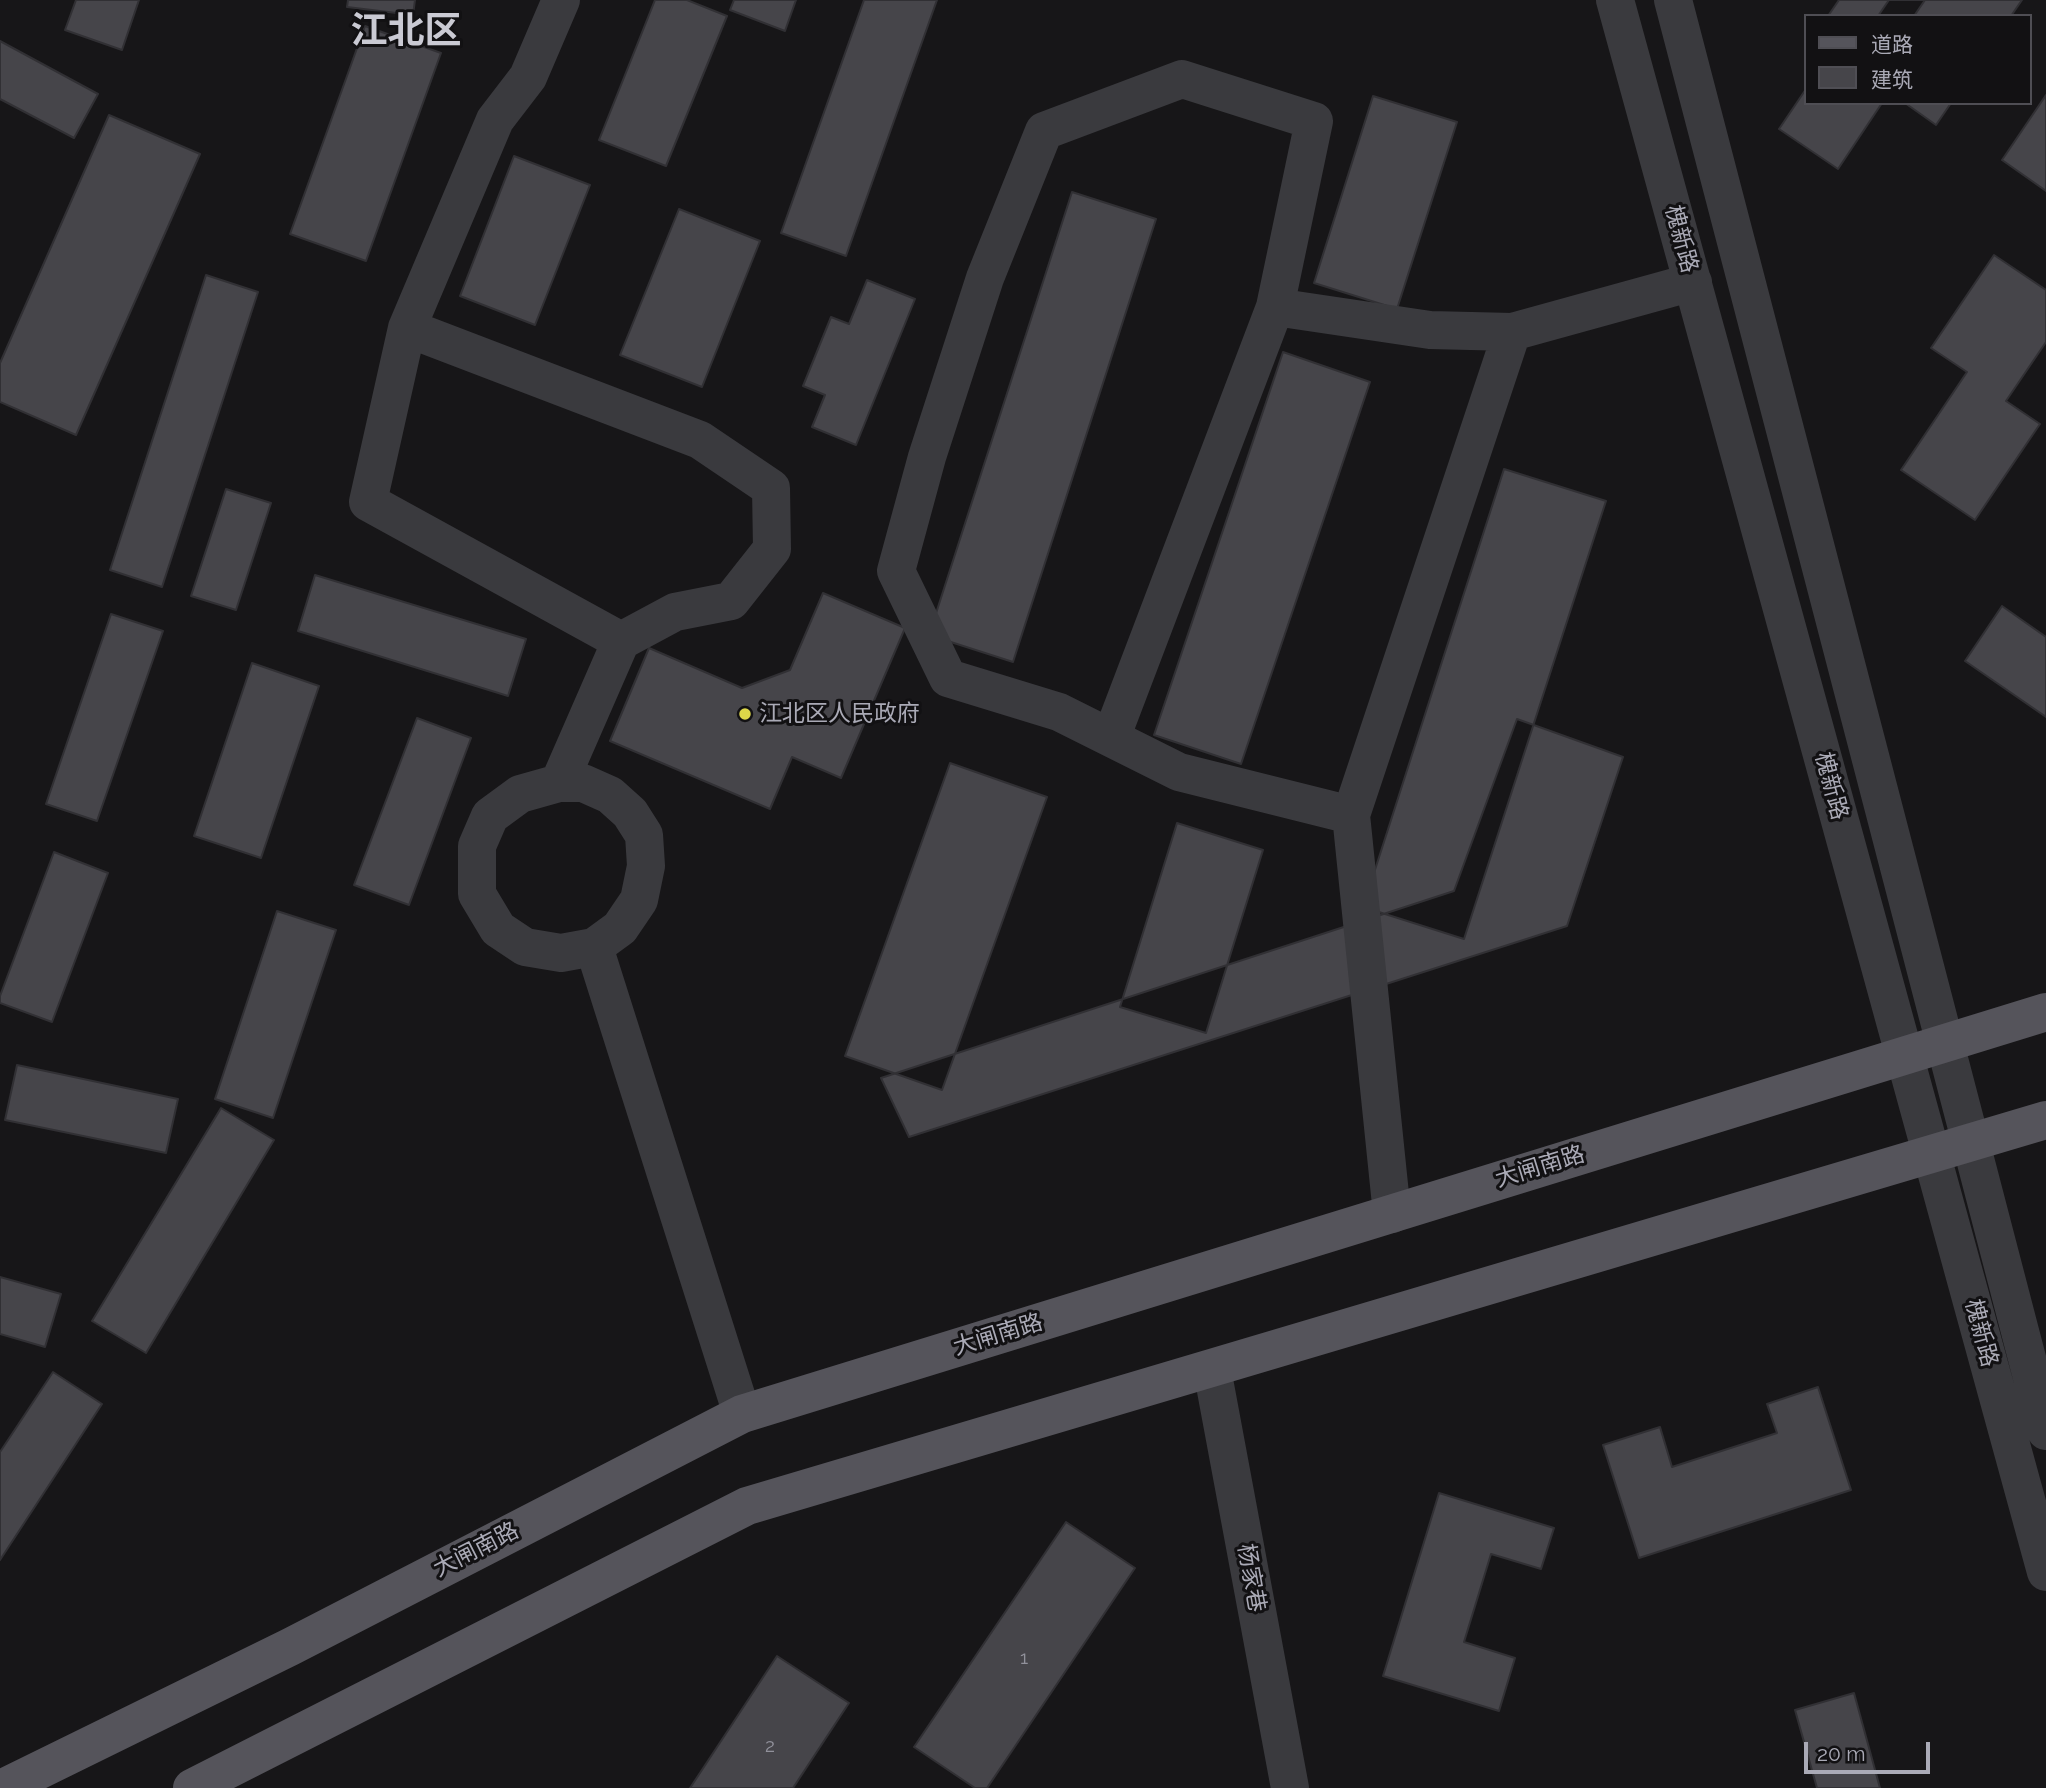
<!DOCTYPE html>
<meta charset="utf-8">
<style>
body{margin:0}
#map{position:relative;width:2046px;height:1788px;overflow:hidden;background:#171618;font-family:Raleway,"Noto Sans SC",sans-serif}
canvas{display:block}
.legend{position:absolute;left:1804px;top:14px;width:228px;height:91px;box-sizing:border-box;background:#121113;border:2px solid #4f4e54;margin:0;padding:9px 12px;list-style:none;font-size:21px;color:#aaaab6}
.legend li{display:flex;align-items:center;gap:14px;height:35px}
.legend b{width:35px;border:2px solid #4f4e54}
.scale{position:absolute;left:1804px;top:1742px;width:126px;height:32px;box-sizing:border-box;border:4px solid #aaaab6;border-top:0;padding-left:9px;font-size:21px;line-height:24px;white-space:nowrap;color:#aaaab6;-webkit-text-stroke:5px #121113;paint-order:stroke}
</style>
<div id="map">
<canvas width="2046" height="1788"></canvas>
<ul class="legend">
<li><b style="height:9px;background:#55545b"></b>道路</li>
<li><b style="height:19px;background:#46454a"></b>建筑</li>
</ul>
<div class="scale">20 m</div>
</div>
<script>
const context = document.querySelector('canvas').getContext('2d');
context.lineJoin = 'round';
function fillPath(path, color) { context.fillStyle = color; context.fill(path, 'evenodd'); }
const shape = rows => new Path2D(rows.map(r => 'M' + r).join(''));
function trace(path, color, width, dash) { context.strokeStyle = color; context.lineWidth = width; context.lineCap = dash ? 'butt' : 'round'; context.setLineDash(dash || []); context.stroke(path); }
function write(font, color, halo, rows, align = 'center') {
  context.font = font + ' Raleway,"Noto Sans SC",sans-serif'; context.lineWidth = 6; context.setLineDash([]); context.textBaseline = 'middle'; context.strokeStyle = halo; context.fillStyle = color; for (const [text, x, y, turn = 0] of rows) {
    context.save(); context.translate(x, y); context.rotate((+turn || 0) * Math.PI / 180); context.textAlign = isNaN(turn) ? turn : align; if (halo) context.strokeText(text, 0, 0); context.fillText(text, 0, 0); context.restore();
  }
}
const building = shape([
 [76,0,139,0,122,50,65,30,76,0],
 [348,0,415,0,413,15,347,7,348,0],
 [655,0,687,0,727,16,666,166,599,140,655,0],
 [734,0,796,0,785,31,730,10,734,0],
 [864,0,937,0,846,256,781,233,864,0],
 [1839,0,1925,0,1914,16,1828,16,1839,0],
 [1889,0,2022,0,2011,16,1878,16,1889,0],
 [365,26,441,53,366,261,290,234,365,26],
 [0,41,98,94,74,138,0,99,0,41],
 [1806,89,1806,103,1882,103,1838,169,1779,129,1806,89],
 [2046,95,2046,191,2002,160,2046,95],
 [1373,96,1457,122,1397,309,1314,283,1373,96],
 [1905,103,1951,103,1936,125,1905,103],
 [109,115,200,154,76,435,0,402,0,363,109,115],
 [514,156,590,185,535,325,460,296,514,156],
 [1072,192,1156,219,1013,662,929,635,1072,192],
 [679,209,760,241,702,387,620,355,679,209],
 [1994,255,2046,290,2046,342,2006,401,2040,424,1975,520,1901,470,1967,372,1931,348,1994,255],
 [206,275,258,292,162,587,110,570,206,275],
 [867,280,915,299,856,445,812,427,825,395,803,386,831,317,849,324,867,280],
 [1283,352,1370,382,1241,764,1154,735,1283,352],
 [1504,469,1606,501,1464,939,1363,907,1504,469],
 [226,489,271,503,236,610,191,596,226,489],
 [315,575,526,639,508,696,298,631,315,575],
 [823,593,905,628,841,778,792,757,770,809,610,741,649,648,742,688,790,670,823,593],
 [2002,606,2046,637,2046,717,1965,661,2002,606],
 [111,614,163,631,97,821,46,804,111,614],
 [252,663,319,686,261,858,194,836,252,663],
 [417,718,471,738,409,905,354,885,417,718],
 [1517,719,1623,757,1567,926,909,1137,881,1078,1454,891,1517,719],
 [950,763,1047,797,942,1090,845,1056,950,763],
 [1177,823,1263,850,1206,1033,1120,1007,1177,823],
 [54,852,108,873,52,1022,0,1003,0,996,54,852],
 [277,911,336,930,273,1118,215,1099,277,911],
 [17,1065,178,1099,166,1153,5,1120,17,1065],
 [221,1108,274,1140,146,1353,92,1321,221,1108],
 [0,1277,61,1294,45,1347,0,1334,0,1277],
 [53,1372,102,1404,0,1560,0,1452,53,1372],
 [1818,1387,1851,1490,1639,1558,1603,1445,1660,1427,1672,1467,1777,1433,1767,1404,1818,1387],
 [1439,1493,1554,1528,1541,1569,1491,1554,1464,1642,1515,1658,1499,1711,1383,1676,1439,1493],
 [1066,1522,1135,1568,987,1788,975,1788,914,1747,1066,1522],
 [777,1656,849,1703,793,1788,690,1788,777,1656],
 [1854,1693,1880,1788,1817,1788,1795,1710,1854,1693]
]);
fillPath(building, '#46454a');
trace(building, '#313034', 2);
trace(shape([
 [561,0,528,77,495,120,407,328,368,502,621,641,559,783,520,794,490,816,477,846,477,894,498,929,525,947,561,953,594,947,742,1414],
 [1615,0,2046,1572],
 [1673,0,2046,1431],
 [407,328,700,440,771,488,772,549,731,601,675,612,621,641],
 [1111,738,1275,307],
 [559,783,583,783,610,795,630,813,644,835,646,866,639,900,620,928,594,947],
 [1351,815,1179,772,1059,712,948,678,896,571,927,457,985,278,1044,131,1182,79,1314,121,1275,307,1430,330,1512,332],
 [1392,1214,1351,815,1512,332,1693,282],
 [1212,1369,1290,1788]
]), '#3a3a3e', 38);
trace(shape([
 [3,1788,290,1647,742,1414,2046,1012],
 [192,1788,747,1506,2046,1120]
]), '#55545b', 38);
for (const [x, y, r, color] of [
 [745,714,7,"#ddd749"]
]) { const dot = new Path2D(); dot.arc(x, y, r, 0, 2 * Math.PI); context.fillStyle = color; context.fill(dot); trace(dot, '#121113', 2.5); }
write('19px', '#91919b', null, [
 ["1",1024,1658],
 ["2",770,1746]
]);
write('23px', '#aaaab6', '#121113', [
 ["槐新路",1681,239,75],
 ["槐新路",1831,786,75],
 ["大闸南路",1540,1167,-17],
 ["槐新路",1981,1333,75],
 ["大闸南路",998,1335,-17],
 ["大闸南路",476,1550,-27],
 ["杨家巷",1251,1578,80]
]);
write('23px', '#aaaab6', '#121113', [
 ["江北区人民政府",759,714]
], 'left');
write('bold 37px', '#cacad3', '#121113', [
 ["江北区",406,32]
]);
</script>
